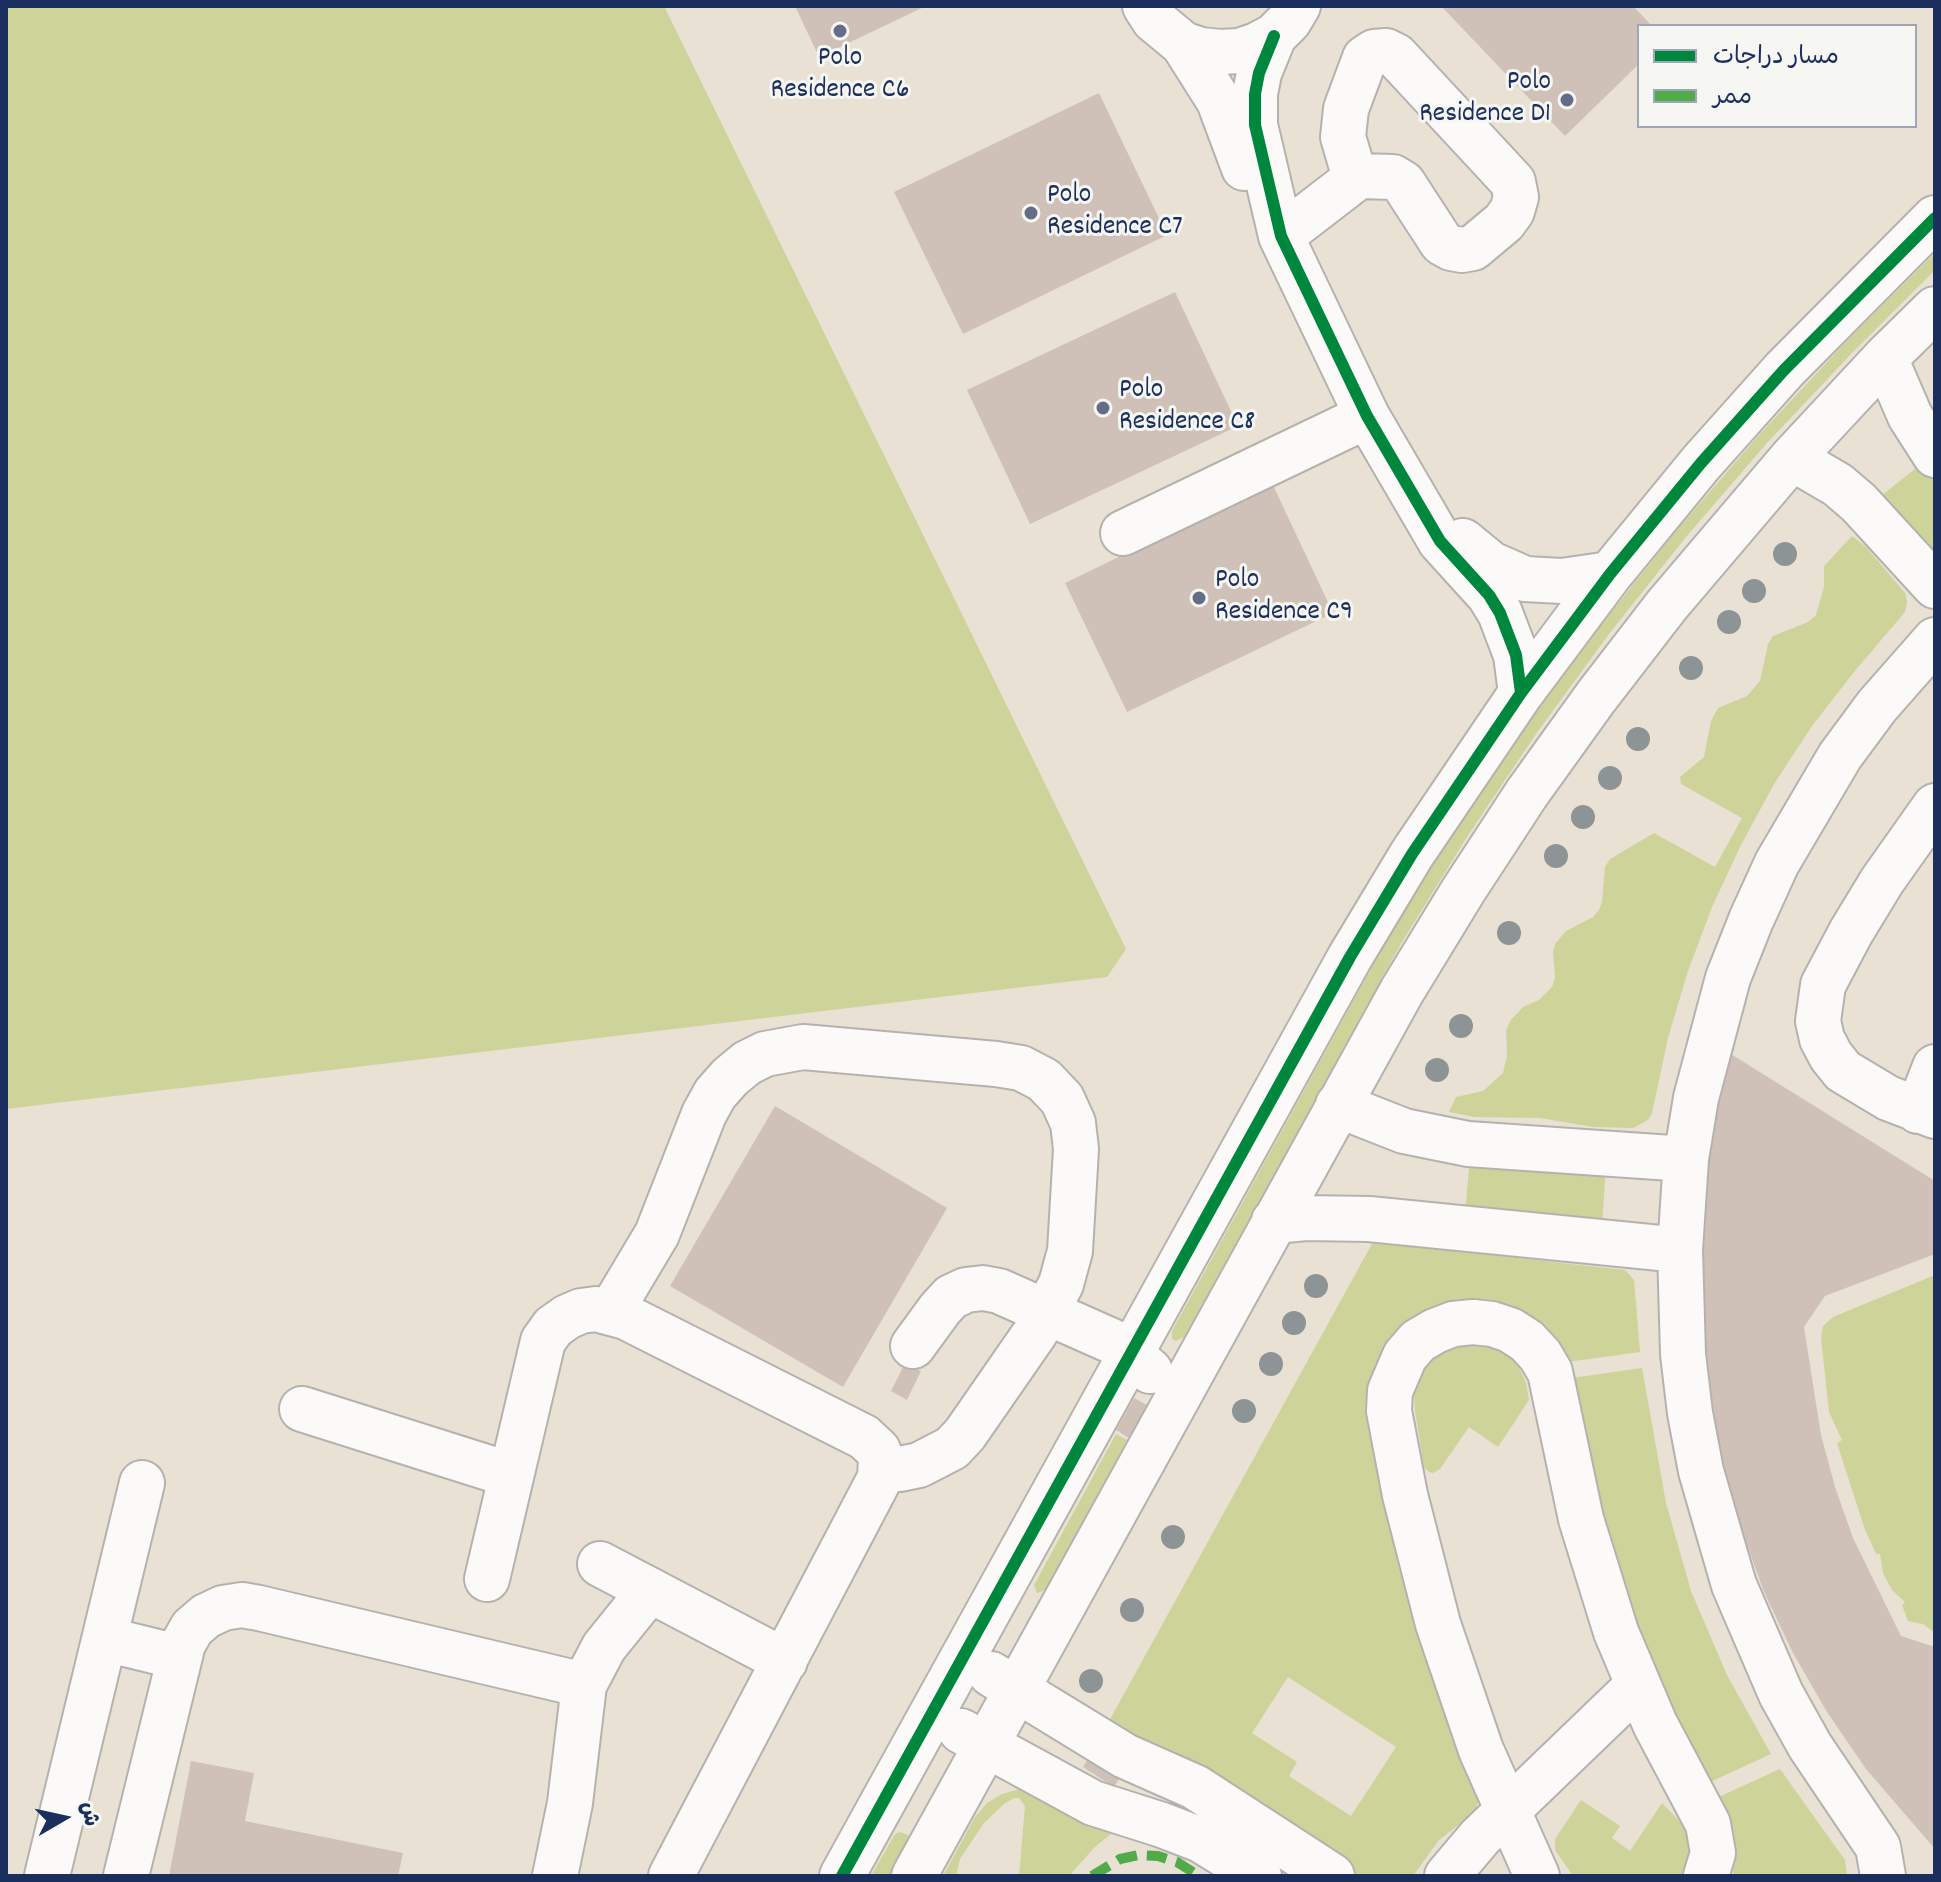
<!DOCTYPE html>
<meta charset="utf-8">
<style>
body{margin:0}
#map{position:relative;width:1941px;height:1882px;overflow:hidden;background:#e9e1d4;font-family:Dekko,"Playpen Sans Arabic",sans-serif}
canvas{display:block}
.frame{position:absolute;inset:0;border:8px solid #1b2f5e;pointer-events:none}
.legend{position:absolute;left:1637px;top:24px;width:280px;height:104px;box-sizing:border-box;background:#f6f6f2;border:2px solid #9ea6b7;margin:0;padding:10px 14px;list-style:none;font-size:24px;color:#1b2f5e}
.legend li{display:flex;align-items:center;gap:16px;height:40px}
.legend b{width:40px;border:2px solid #9ea6b7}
.north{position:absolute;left:24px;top:1778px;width:80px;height:80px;-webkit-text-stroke:6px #f6f6f2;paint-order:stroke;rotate:81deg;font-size:22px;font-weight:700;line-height:32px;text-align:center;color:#1b2f5e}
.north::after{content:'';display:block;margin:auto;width:28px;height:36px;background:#1b2f5e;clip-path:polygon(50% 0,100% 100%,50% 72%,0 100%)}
</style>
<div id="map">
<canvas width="1941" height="1882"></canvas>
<div class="frame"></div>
<ul class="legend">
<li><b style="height:10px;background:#00873e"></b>مسار دراجات</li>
<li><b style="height:10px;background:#52ab49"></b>ممر</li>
</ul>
<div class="north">ش</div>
</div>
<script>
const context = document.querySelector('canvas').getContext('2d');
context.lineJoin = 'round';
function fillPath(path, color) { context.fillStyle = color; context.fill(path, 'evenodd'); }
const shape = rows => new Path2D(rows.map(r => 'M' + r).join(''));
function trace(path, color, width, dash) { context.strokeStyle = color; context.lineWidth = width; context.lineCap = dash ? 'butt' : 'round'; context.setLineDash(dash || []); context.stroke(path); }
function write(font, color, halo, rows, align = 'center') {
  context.font = font + ' Dekko,sans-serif'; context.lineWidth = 6; context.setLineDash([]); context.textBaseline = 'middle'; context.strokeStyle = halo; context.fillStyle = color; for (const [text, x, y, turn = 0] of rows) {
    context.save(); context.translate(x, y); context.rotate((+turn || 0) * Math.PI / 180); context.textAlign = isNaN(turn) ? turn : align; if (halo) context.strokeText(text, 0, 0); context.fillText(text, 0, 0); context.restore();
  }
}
fillPath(shape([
 [6,6,664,6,1126,949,1107,977,6,1109],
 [1935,253,1935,270,1852,353,1767,443,1686,537,1609,634,1536,734,1467,837,1402,942,1184,1337,1175,1341,1172,1338,1172,1331,1390,934,1456,829,1526,726,1600,626,1677,530,1758,436,1843,345],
 [1926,460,1935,471,1935,546,1927,553,1881,496],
 [1852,536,1866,547,1905,593,1907,602,1905,612,1854,672,1812,726,1774,784,1741,845,1712,907,1688,971,1668,1038,1652,1113,1648,1120,1633,1128,1593,1127,1540,1118,1474,1117,1449,1112,1456,1097,1483,1091,1503,1073,1507,1056,1506,1031,1510,1021,1523,1007,1539,1000,1552,987,1555,978,1553,952,1555,944,1566,931,1593,917,1599,910,1602,902,1605,867,1610,859,1654,833,1715,867,1742,818,1681,784,1680,777,1704,757,1711,721,1718,708,1747,696,1760,681,1768,644,1773,636,1808,622,1816,615,1824,587,1824,566],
 [1470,1157,1606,1167,1602,1225,1465,1214],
 [1373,1242,1625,1270,1634,1280,1640,1352,1567,1362,1541,1324,1523,1311,1503,1303,1480,1299,1458,1299,1436,1305,1416,1315,1399,1329,1385,1346,1375,1366,1369,1388,1369,1410,1391,1536,1427,1659,1481,1796,1474,1813,1439,1840,1413,1876,1349,1876,1172,1755,1108,1723],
 [1288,1677,1396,1747,1351,1816,1289,1776,1297,1762,1252,1733],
 [1935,1275,1935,1633,1923,1624,1908,1621,1902,1605,1905,1602,1892,1590,1883,1573,1880,1554,1876,1554,1864,1527,1837,1443,1842,1440,1829,1412,1821,1338,1823,1326,1833,1317],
 [1475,1342,1492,1346,1507,1354,1519,1367,1526,1383,1529,1400,1498,1447,1469,1427,1440,1469,1433,1473,1429,1472,1424,1467,1415,1411,1414,1394,1418,1377,1428,1362,1441,1350,1457,1343],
 [1642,1368,1666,1503,1691,1591,1727,1675,1771,1754,1706,1784,1613,1582,1572,1378],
 [1116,1434,1127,1440,1045,1590,1037,1593,1034,1585],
 [1780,1769,1845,1860,1847,1876,1733,1876,1734,1843,1714,1799],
 [1020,1789,1037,1790,1069,1803,1112,1833,1094,1848,1069,1876,1019,1876,1025,1806,1019,1798,1014,1798,1005,1803,984,1823,960,1859,956,1876,943,1876,975,1817,987,1803,1002,1794],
 [1581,1800,1620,1826,1612,1838,1630,1851,1662,1803,1685,1827,1694,1842,1686,1876,1573,1876,1555,1850,1555,1839],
 [900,1832,908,1835,909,1842,889,1876,871,1876,895,1834]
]), '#ced39a');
fillPath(shape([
 [795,6,926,6,819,57],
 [1441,6,1633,6,1652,26,1639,26,1639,64,1565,136],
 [1099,93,1167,235,963,334,894,192],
 [1175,292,1238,426,1030,524,967,390],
 [1272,483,1333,613,1127,712,1065,583],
 [1726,1051,1935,1181,1935,1254,1825,1296,1804,1327,1821,1435,1835,1487,1853,1538,1901,1636,1935,1647,1935,1849,1866,1769,1827,1712,1793,1653,1764,1592,1741,1528,1722,1461,1708,1393,1701,1325,1702,1187],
 [775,1106,947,1208,843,1387,670,1286],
 [905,1363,921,1371,907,1400,891,1391],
 [1134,1398,1147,1405,1129,1438,1116,1430],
 [1095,1748,1126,1768,1114,1787,1083,1767],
 [191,1761,254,1773,245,1821,403,1853,398,1876,169,1876]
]), '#d0c1b8');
const minor = shape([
 [1145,6,1154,20,1183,44,1201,50,1220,52,1239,51,1257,45,1274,36,1289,21,1298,6],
 [1274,36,1259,73,1255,94,1255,125,1281,236,1367,416,1440,541,1489,595,1500,613,1516,655,1521,693],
 [1183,44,1219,101,1244,168],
 [1386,51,1396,56,1513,182,1516,197,1512,211,1504,222,1473,248,1462,250,1451,248,1442,243,1403,183,1393,177,1359,176,1351,164,1343,137,1346,109,1365,58,1374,52,1386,51],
 [1281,236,1359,176],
 [1885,358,1910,416,1935,455],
 [1792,458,1838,485,1859,503,1935,586],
 [1123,533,1367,416],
 [1463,541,1491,564,1525,579,1562,581,1610,574],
 [1935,806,1882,881,1851,932,1823,985,1818,1021,1822,1039,1831,1056,1843,1071,1888,1098,1935,1116],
 [1338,1105,1404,1131,1468,1144,1686,1159],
 [1918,1111,1935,1067],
 [1274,1221,1306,1218,1369,1219,1680,1250],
 [611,1311,657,1234,704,1114,715,1094,730,1077,747,1063,765,1054,803,1047,996,1064,1021,1068,1044,1080,1062,1099,1073,1123,1076,1149,1070,1251,1061,1284,1035,1333,965,1434,952,1448,919,1465,900,1469,882,1468],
 [913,1346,940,1309,951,1297,966,1290,983,1288,999,1291,1132,1350,1139,1361,1150,1371],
 [302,1409,511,1475],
 [600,1564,785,1661],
 [487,1579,543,1341,553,1327,567,1317,581,1311,596,1309,626,1317,864,1437,878,1450,881,1459,880,1478,671,1876],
 [105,1639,178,1657],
 [991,1674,1125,1756,1195,1787,1332,1876],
 [961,1731,1093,1803,1162,1825,1201,1840,1259,1876],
 [47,1876,142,1483],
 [126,1876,183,1644,192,1628,206,1616,223,1608,242,1605,259,1608,584,1685],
 [555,1876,570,1803,584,1685,604,1647,650,1590],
 [842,1876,1350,957,1412,854,1521,693,1610,574,1701,463,1784,370,1935,218],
 [914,1876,1402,991,1463,891,1527,793,1596,697,1667,605,1792,458,1885,358,1935,309],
 [1447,1876,1480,1837,1637,1686],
 [1537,1876,1481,1750,1438,1624,1405,1495,1389,1411,1390,1391,1405,1356,1418,1341,1435,1331,1453,1324,1473,1322,1492,1324,1510,1330,1527,1341,1540,1355,1550,1372,1581,1519,1616,1632,1655,1724,1708,1824,1713,1853,1706,1876],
 [1883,1876,1878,1847,1810,1746,1781,1694,1734,1585,1701,1471,1690,1413,1683,1354,1680,1250,1686,1159,1696,1098,1728,978,1751,920,1777,863,1840,756,1877,706,1935,640]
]);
trace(minor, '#b5b2ae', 48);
trace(minor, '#fcfaf9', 44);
trace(shape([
 [1092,1876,1120,1859,1139,1855,1158,1856,1177,1862,1199,1876]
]), '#52ab49', 10, [20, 10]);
trace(shape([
 [1274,36,1259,73,1255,94,1255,125,1281,236,1367,416,1440,541,1489,595,1500,613,1516,655,1521,693],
 [842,1876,1350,957,1412,854,1521,693,1610,574,1701,463,1784,370,1935,218]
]), '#00873e', 12);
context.fillStyle = '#8d9495';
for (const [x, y] of [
 [1785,554],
 [1754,591],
 [1729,622],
 [1691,668],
 [1638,739],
 [1610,778],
 [1583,817],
 [1556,856],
 [1509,933],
 [1461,1026],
 [1437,1070],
 [1316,1286],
 [1294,1323],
 [1271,1364],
 [1244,1411],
 [1173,1537],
 [1132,1610],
 [1091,1681]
]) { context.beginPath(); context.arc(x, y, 12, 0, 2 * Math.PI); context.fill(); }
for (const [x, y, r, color] of [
 [840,31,8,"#636d87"],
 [1567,100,8,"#636d87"],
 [1031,213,8,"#636d87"],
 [1103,408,8,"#636d87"],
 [1199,598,8,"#636d87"]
]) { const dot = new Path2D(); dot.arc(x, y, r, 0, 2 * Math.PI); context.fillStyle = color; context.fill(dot); trace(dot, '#f6f6f2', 3); }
write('28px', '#1b2f5e', '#f6f6f2', [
 ["Polo",840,60,"center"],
 ["Residence C6",840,92,"center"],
 ["Polo",1551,84,"right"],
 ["Residence D1",1551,116,"right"],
 ["Polo",1047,197],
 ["Residence C7",1047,229],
 ["Polo",1119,392],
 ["Residence C8",1119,424],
 ["Polo",1215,582],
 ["Residence C9",1215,614]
], 'left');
</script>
